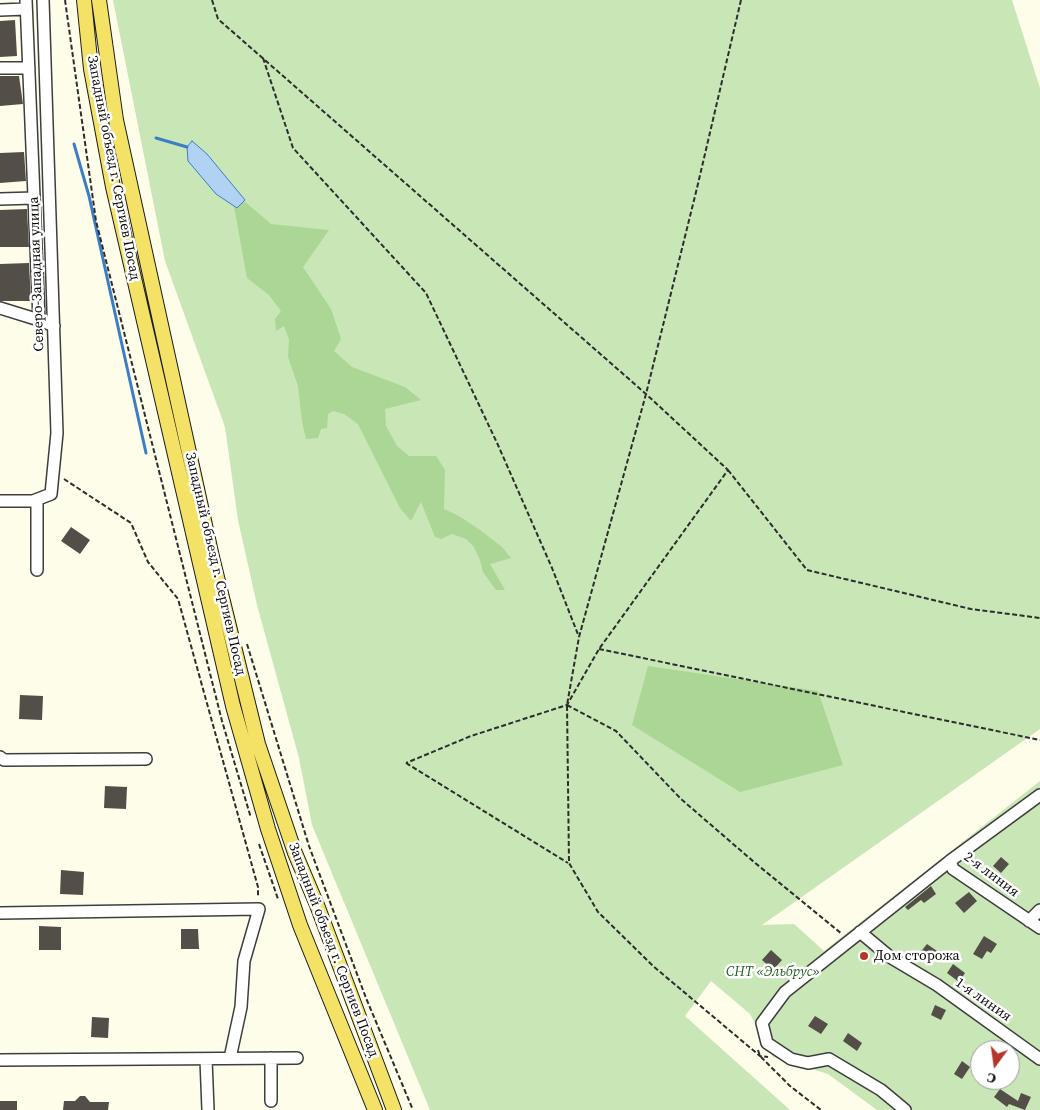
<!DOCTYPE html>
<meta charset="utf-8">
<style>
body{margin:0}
#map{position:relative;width:1040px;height:1110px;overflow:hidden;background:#fefdea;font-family:"Source Serif 4",serif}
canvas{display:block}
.north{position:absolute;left:970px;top:1040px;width:50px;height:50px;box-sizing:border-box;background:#fff;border:1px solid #9d9d9d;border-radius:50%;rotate:194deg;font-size:14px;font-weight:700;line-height:20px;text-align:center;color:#0b0b0b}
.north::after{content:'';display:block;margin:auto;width:18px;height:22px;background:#b5352a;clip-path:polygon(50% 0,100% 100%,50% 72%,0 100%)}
</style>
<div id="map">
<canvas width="1040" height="1110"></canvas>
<div class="north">С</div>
</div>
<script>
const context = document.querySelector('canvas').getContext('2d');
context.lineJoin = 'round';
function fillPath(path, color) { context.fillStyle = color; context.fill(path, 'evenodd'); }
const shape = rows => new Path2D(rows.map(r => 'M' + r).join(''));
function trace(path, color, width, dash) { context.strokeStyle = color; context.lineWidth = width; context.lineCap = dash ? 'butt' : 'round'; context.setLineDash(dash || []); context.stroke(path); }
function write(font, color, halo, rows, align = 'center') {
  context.font = font + ' "Source Serif 4",serif'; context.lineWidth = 5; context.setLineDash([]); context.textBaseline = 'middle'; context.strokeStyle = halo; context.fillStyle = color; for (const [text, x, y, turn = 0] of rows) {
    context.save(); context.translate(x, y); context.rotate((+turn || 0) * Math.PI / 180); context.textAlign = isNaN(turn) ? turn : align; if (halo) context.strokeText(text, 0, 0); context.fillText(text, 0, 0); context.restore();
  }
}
fillPath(shape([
 [113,0,1012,0,1040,88,1040,729,762,925,794,924,824,951,1040,781,1040,1110,877,1110,828,1074,773,1057,750,1014,711,981,685,1016,790,1110,430,1110,312,825,299,758,257,605,238,520,225,427,165,261],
 [980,1050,1010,1050,1010,1080,980,1080]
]), '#c9e6b6');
fillPath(shape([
 [231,190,271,224,329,230,303,267,331,309,341,339,334,351,352,367,405,387,421,400,385,409,386,426,397,446,409,456,436,456,445,470,444,509,459,516,480,530,502,547,511,558,490,564,505,590,496,590,483,572,480,560,474,547,466,539,452,534,441,539,435,537,421,502,411,521,400,508,358,424,344,414,333,411,328,414,327,428,321,429,318,438,306,439,302,421,298,386,288,357,289,339,284,326,276,331,275,319,281,311,269,295,247,278],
 [648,666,818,691,843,765,740,792,632,725]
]), '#abd696');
const water = shape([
 [192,141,207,154,245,200,237,208,216,194,188,161,187,147,192,141]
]);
fillPath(water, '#b1d2f3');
trace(water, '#3b7ec7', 1);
trace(shape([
 [156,138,187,147],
 [74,144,89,196,146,453]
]), '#3b7ec7', 3);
fillPath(shape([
 [15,20,17,56,0,57,0,21],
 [0,76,19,76,23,104,0,106],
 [24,152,26,181,0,183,0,153],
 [27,209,29,247,0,247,0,210],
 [29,263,31,301,0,301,0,264],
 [71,527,90,540,80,554,61,541],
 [20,695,43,696,42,720,19,719],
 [105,786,127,787,126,809,104,808],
 [1001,857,1009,864,1001,873,993,866],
 [61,870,84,872,83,895,60,894],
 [931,886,936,894,924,903,921,900,908,910,905,907],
 [969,892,977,901,964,913,955,903],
 [39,926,61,927,61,950,39,950],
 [181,929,198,929,199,949,181,949],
 [984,936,997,944,991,953,987,951,982,959,973,954],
 [927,944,937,951,928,961,919,954],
 [771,950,782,960,773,970,762,960],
 [953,964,965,973,959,982,947,973],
 [935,1005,946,1010,941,1020,931,1015],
 [815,1016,828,1024,821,1034,808,1026],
 [92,1017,109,1018,108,1038,91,1037],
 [848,1033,862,1043,857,1051,843,1041],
 [962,1061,970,1067,962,1079,954,1074],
 [1000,1089,1018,1101,1021,1093,1031,1097,1025,1110,1009,1104,1007,1107,994,1097],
 [80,1096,85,1096,90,1102,109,1102,108,1110,63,1110,64,1101,75,1101],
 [0,1101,17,1101,17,1110,0,1110]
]), '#534e48');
const minor = shape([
 [26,0,39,320,54,326],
 [0,10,26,9],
 [0,68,29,68],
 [0,199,34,198],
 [0,308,39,320],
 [0,501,33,501,51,494,57,433,43,0],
 [37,570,37,500],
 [0,757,4,760,146,759],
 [950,861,953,869,1040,928],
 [0,913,259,909,244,961,241,1007,230,1058],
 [1029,921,1040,910],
 [860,932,890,957,937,985,1040,1059],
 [271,1058,271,1101],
 [206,1059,208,1110],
 [0,1060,297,1058],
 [905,1110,881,1090,829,1059,808,1063,791,1059,767,1043,762,1023,785,992,950,861,1040,795]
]);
const major = shape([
 [84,0,91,69,113,187,233,706,268,829,300,925,375,1110],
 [99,0,116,120,212,557,258,744,295,853,317,905,394,1110]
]);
trace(minor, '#3e3e3e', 14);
trace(major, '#1c1c1c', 16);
trace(shape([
 [65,0,96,221,222,721,251,818],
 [212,0,218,19,646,394,728,470,599,649,567,705,471,736,406,763],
 [741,0,697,188,646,394,579,637,567,705,569,863,598,912,653,966,760,1056,768,1057],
 [263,58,293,148,426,293,498,445,552,568,579,637],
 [728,470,807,570,971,609,1040,618],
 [64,479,131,523,148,562,178,599,258,887,258,897],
 [247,644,309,846,366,998,413,1110],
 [599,649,1040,740],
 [567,705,616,731,681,799,754,862,842,934],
 [406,763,568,863],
 [259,844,278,899],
 [758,1050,760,1056,790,1086,821,1110]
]), '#2d2d2d', 2, [5, 2.5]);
trace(minor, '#fff', 11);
trace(major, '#f3e265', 14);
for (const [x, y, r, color] of [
 [864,956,5,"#b5352a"]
]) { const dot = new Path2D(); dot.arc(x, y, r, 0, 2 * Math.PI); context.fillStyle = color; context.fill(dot); trace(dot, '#fff', 2); }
write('14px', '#0b0b0b', '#fff', [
 ["Западный объезд г. Сергиев Посад",113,168,79],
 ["Северо-Западная улица",37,274,-92],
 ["Западный объезд г. Сергиев Посад",215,564,77],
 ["2-я линия",991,875,37],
 ["Западный объезд г. Сергиев Посад",333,950,69],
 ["1-я линия",983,1000,35]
]);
write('14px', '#0b0b0b', '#fff', [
 ["Дом сторожа",874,956]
], 'left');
write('italic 14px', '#245f1f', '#fff', [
 ["СНТ «Эльбрус»",773,972]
]);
</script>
